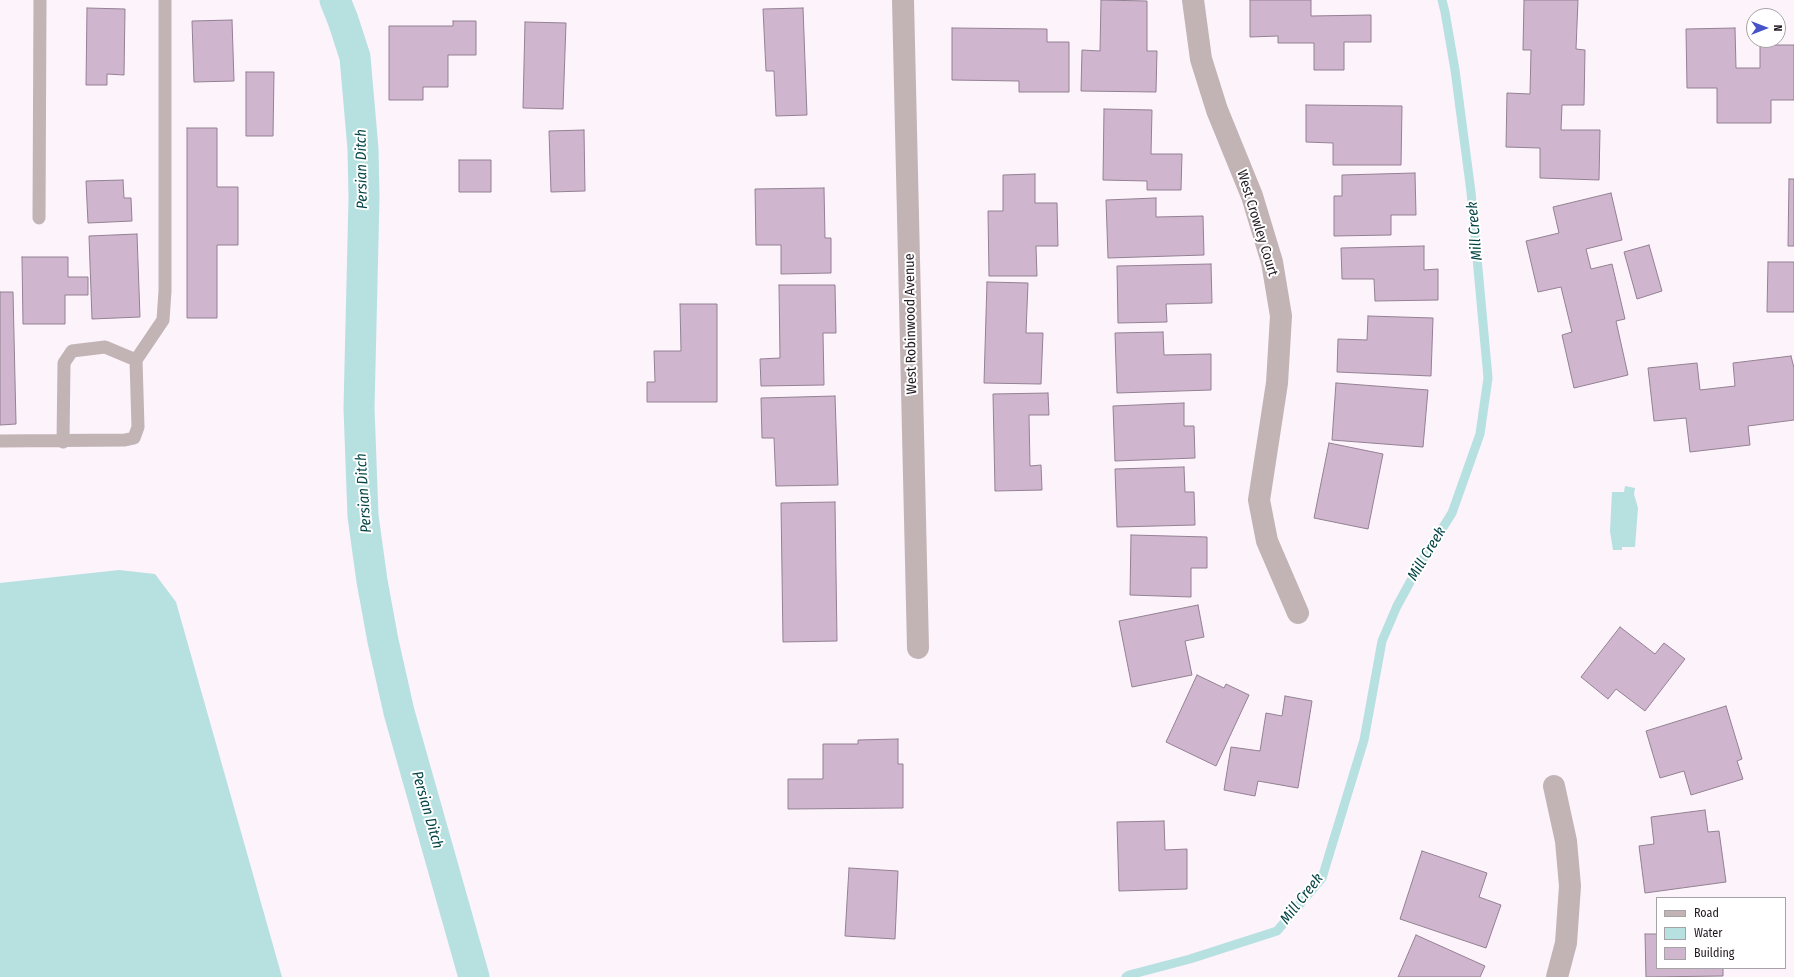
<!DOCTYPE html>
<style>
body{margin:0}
#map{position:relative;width:1794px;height:977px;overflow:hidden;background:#fcf3fb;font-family:"Fira Sans Condensed",sans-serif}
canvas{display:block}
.legend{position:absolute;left:1656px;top:897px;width:130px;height:72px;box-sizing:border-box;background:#fff;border:1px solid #a6a3a6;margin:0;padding:5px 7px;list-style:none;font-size:12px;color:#211920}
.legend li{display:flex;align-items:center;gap:8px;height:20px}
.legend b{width:20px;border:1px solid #a6a3a6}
.north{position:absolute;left:1746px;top:8px;width:40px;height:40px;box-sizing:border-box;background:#fff;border:1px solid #a6a3a6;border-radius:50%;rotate:90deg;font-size:11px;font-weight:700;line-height:16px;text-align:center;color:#211920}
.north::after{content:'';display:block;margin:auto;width:14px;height:18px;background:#4654c8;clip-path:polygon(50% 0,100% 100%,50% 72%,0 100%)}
</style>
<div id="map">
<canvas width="1794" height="977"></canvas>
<ul class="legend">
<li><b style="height:5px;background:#c2b3b5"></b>Road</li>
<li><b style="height:11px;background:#b7e0e1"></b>Water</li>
<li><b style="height:11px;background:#cfb6ce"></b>Building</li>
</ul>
<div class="north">N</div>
</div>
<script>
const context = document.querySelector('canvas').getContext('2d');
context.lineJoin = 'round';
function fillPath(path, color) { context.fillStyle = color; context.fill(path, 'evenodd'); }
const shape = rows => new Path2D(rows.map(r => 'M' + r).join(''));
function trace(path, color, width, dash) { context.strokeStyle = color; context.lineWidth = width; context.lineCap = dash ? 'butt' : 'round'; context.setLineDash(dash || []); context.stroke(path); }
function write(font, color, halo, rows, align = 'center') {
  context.font = font + ' "Fira Sans Condensed",sans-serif'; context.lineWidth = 4; context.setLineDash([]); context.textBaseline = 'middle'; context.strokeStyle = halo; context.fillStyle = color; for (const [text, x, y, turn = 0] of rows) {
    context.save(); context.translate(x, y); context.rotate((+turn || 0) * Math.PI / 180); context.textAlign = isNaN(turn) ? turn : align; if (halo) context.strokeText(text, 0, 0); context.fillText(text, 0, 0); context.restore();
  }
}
fillPath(shape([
 [1625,486,1635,488,1634,494,1638,508,1635,547,1622,547,1622,550,1613,550,1610,531,1612,492,1624,492],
 [119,570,155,574,176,602,282,977,0,977,0,583]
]), '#b7e0e1');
trace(shape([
 [1126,977,1129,975,1190,959,1277,931,1322,878,1364,740,1382,641,1397,606,1420,564,1452,513,1480,434,1488,378,1471,192,1455,70,1445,12,1442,0]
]), '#b7e0e1', 9);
trace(shape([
 [335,0,343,20,355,57,363,149,364,198,359,408,363,516,372,581,383,641,399,712,474,977]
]), '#b7e0e1', 31);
const building = shape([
 [1101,0,1147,1,1147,51,1157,51,1156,92,1081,91,1082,50,1100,51,1101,0],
 [1250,0,1311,0,1311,16,1371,15,1371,42,1344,42,1344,70,1314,70,1314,43,1278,43,1278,36,1250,37,1250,0],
 [1524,0,1578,0,1576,49,1585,50,1584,105,1562,105,1561,130,1600,130,1599,180,1540,178,1540,148,1506,147,1507,93,1530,94,1531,50,1523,50,1524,0],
 [87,8,125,9,124,75,107,74,107,85,86,85,87,8],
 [803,8,807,115,776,116,774,71,766,71,763,9,803,8],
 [232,20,234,81,194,82,192,21,232,20],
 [453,21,476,21,476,55,448,55,448,87,423,87,423,100,389,100,389,26,453,26,453,21],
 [525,22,566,23,563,109,523,108,525,22],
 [952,28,1047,29,1047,42,1069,42,1069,92,1019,92,1019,81,952,80,952,28],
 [1735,28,1736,68,1760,68,1760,45,1794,45,1794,100,1771,100,1771,123,1717,123,1717,88,1687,88,1686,29,1735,28],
 [246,72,274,72,273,136,246,136,246,72],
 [1306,105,1402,106,1401,165,1333,165,1333,143,1306,142,1306,105],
 [1104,109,1152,110,1151,154,1182,154,1181,190,1147,190,1147,181,1103,180,1104,109],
 [187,128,217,128,217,187,238,187,238,245,217,245,217,318,187,318,187,128],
 [584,130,585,191,551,192,549,131,584,130],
 [459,160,491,160,491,192,459,192,459,160],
 [1415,173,1416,215,1391,215,1391,235,1334,236,1334,196,1342,196,1342,175,1415,173],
 [1035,174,1035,203,1057,203,1058,246,1036,246,1037,276,989,276,988,211,1003,211,1003,175,1035,174],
 [1789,179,1794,179,1794,246,1788,246,1789,179],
 [123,180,124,198,131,198,132,221,88,223,86,181,123,180],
 [824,188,825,238,831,238,831,273,781,274,781,245,756,245,755,189,824,188],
 [1611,193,1622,240,1586,249,1591,269,1612,264,1625,319,1616,321,1628,375,1574,388,1562,335,1572,332,1561,287,1538,292,1526,241,1559,233,1553,207,1611,193],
 [1156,198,1156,217,1203,216,1204,255,1108,258,1106,200,1156,198],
 [137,234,140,317,92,319,89,236,137,234],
 [1649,245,1662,291,1637,299,1624,252,1649,245],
 [1424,246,1424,270,1438,269,1438,300,1375,301,1374,279,1342,279,1341,248,1424,246],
 [22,257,68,257,68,277,88,277,88,295,65,295,65,324,23,324,22,257],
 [1768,262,1794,262,1794,312,1767,312,1768,262],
 [1211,264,1212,303,1166,304,1167,322,1118,323,1117,266,1211,264],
 [987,282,1028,283,1026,333,1043,333,1041,384,984,383,987,282],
 [779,285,835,285,836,333,823,333,824,385,761,386,760,359,780,358,779,285],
 [0,292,13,292,16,424,0,425,0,292],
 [680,304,717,304,717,402,647,402,647,382,655,382,654,351,681,351,680,304],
 [1368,316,1433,318,1431,376,1337,372,1338,339,1367,340,1368,316],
 [1163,332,1164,355,1211,354,1211,390,1117,393,1115,333,1163,332],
 [1791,356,1794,368,1794,420,1748,426,1750,445,1690,452,1686,418,1654,421,1648,368,1697,363,1700,390,1735,386,1733,363,1791,356],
 [1336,383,1428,390,1423,447,1332,440,1336,383],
 [1048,393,1049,415,1029,415,1030,466,1041,465,1042,490,995,491,993,394,1048,393],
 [835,396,838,485,776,486,774,438,762,438,761,398,835,396],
 [1184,403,1184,426,1194,426,1195,458,1115,461,1113,406,1184,403],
 [1329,443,1383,454,1368,529,1314,518,1329,443],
 [1184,467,1185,492,1194,492,1195,525,1117,527,1115,469,1184,467],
 [835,502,837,641,783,642,781,503,835,502],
 [1131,535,1207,537,1207,568,1191,568,1191,597,1130,595,1131,535],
 [1198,605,1204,637,1185,641,1192,675,1132,687,1119,621,1198,605],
 [1620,627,1655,654,1664,643,1685,659,1645,711,1616,689,1608,699,1581,677,1620,627],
 [1197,675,1224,688,1226,684,1249,695,1216,766,1166,742,1197,675],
 [1285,696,1312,701,1298,788,1258,781,1255,796,1224,790,1231,747,1260,751,1266,713,1282,716,1285,696],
 [1726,706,1742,759,1737,761,1743,779,1691,795,1684,771,1660,778,1646,731,1726,706],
 [898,739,898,764,903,764,903,808,788,809,788,779,823,779,823,744,858,744,858,740,898,739],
 [1705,810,1708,832,1719,831,1726,882,1645,893,1639,846,1654,844,1651,817,1705,810],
 [1164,821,1165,850,1187,849,1187,889,1119,891,1117,822,1164,821],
 [1422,851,1487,873,1479,897,1501,905,1486,948,1400,919,1422,851],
 [849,868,898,871,895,939,845,936,849,868],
 [1645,934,1657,934,1657,968,1723,968,1723,976,1646,977,1645,934],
 [1416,935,1485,966,1480,977,1398,977,1416,935]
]);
fillPath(building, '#cfb6ce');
trace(building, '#948093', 1);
trace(shape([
 [39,218,40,0],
 [0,441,125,440,134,438,138,427,136,360,163,320,165,291,165,0],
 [63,442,64,363,72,351,105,347,136,360]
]), '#c2b3b5', 13);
trace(shape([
 [903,0,918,648],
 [1193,0,1201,59,1217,110,1252,196,1272,262,1281,316,1277,383,1259,500,1267,541,1298,613],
 [1554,786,1566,841,1570,886,1566,943,1557,977]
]), '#c2b3b5', 22);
write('14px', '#211920', '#fff', [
 ["West Crowley Court",1257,223,73],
 ["West Robinwood Avenue",911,324,-91]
]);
write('italic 15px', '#054547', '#fff', [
 ["Persian Ditch",362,169,-91],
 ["Mill Creek",1475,231,-95],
 ["Persian Ditch",364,493,-94],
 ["Mill Creek",1427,554,-59],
 ["Persian Ditch",427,810,74],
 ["Mill Creek",1302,899,-52]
]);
</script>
